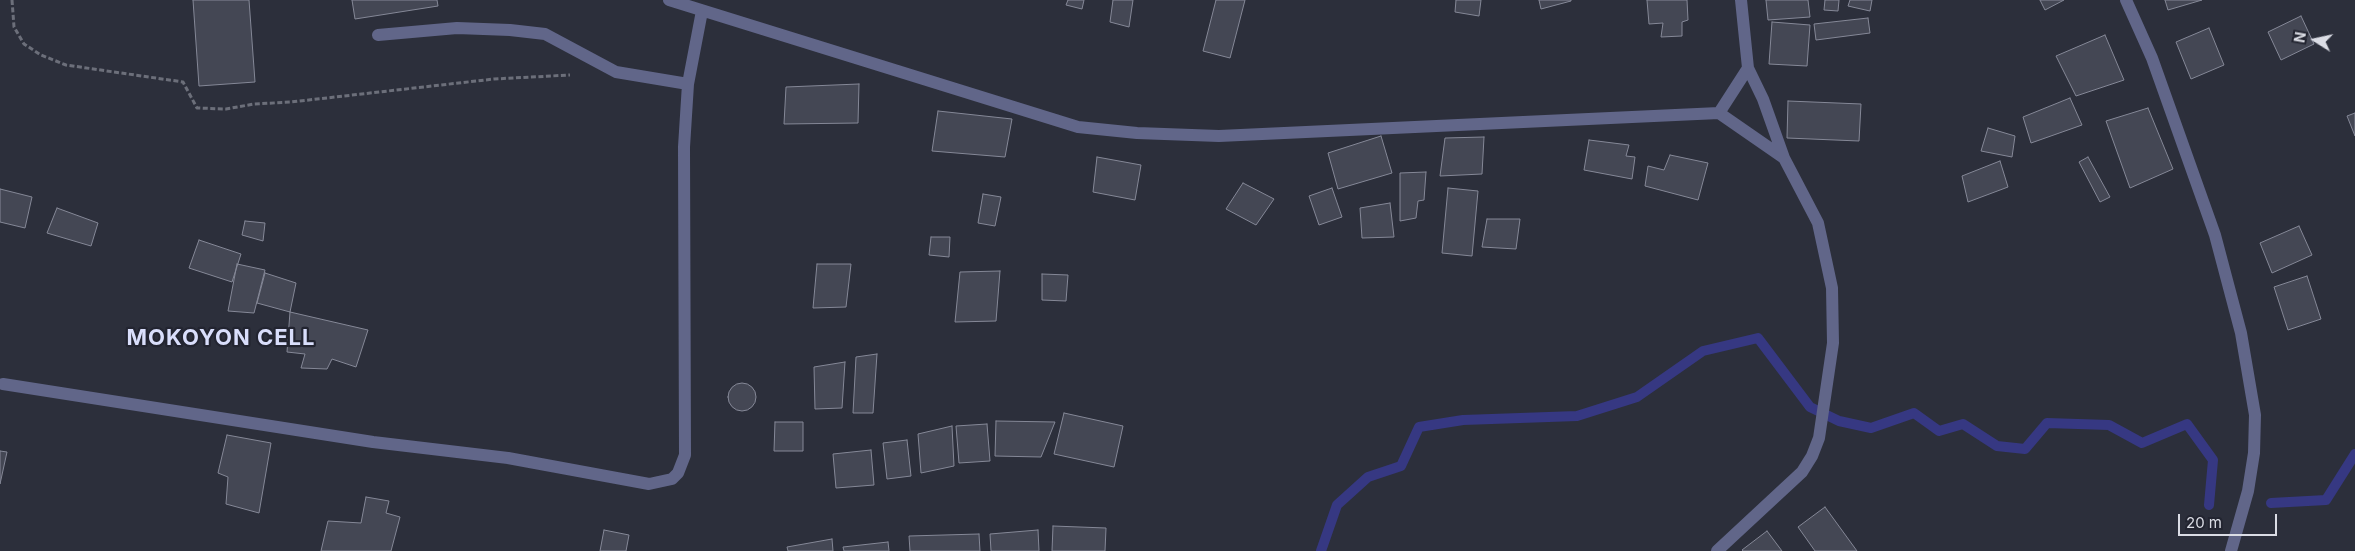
<!DOCTYPE html>
<style>
body{margin:0}
#map{position:relative;width:2355px;height:551px;overflow:hidden;background:#2c2f3b;font-family:Inter,sans-serif}
canvas{display:block}
.north{position:absolute;left:2290px;top:15px;width:50px;height:50px;-webkit-text-stroke:4px #232531;paint-order:stroke;rotate:280deg;font-size:14px;font-weight:700;line-height:20px;text-align:center;color:#dbdde5}
.north::after{content:'';display:block;margin:auto;width:18px;height:22px;background:#dbdde5;clip-path:polygon(50% 0,100% 100%,50% 72%,0 100%)}
.scale{position:absolute;left:2178px;top:514px;width:99px;height:22px;box-sizing:border-box;border:2px solid #dbdde5;border-top:0;padding-left:6px;font-size:15px;line-height:18px;white-space:nowrap;color:#dbdde5;-webkit-text-stroke:4px #232531;paint-order:stroke}
</style>
<div id="map">
<canvas width="2355" height="551"></canvas>
<div class="north">N</div>
<div class="scale">20 m</div>
</div>
<script>
const context = document.querySelector('canvas').getContext('2d');
context.lineJoin = 'round';
const shape = rows => new Path2D(rows.map(r => 'M' + r).join(''));
function trace(path, color, width, dash) { context.strokeStyle = color; context.lineWidth = width; context.lineCap = dash ? 'butt' : 'round'; context.setLineDash(dash || []); context.stroke(path); }
function fillPath(path, color) { context.fillStyle = color; context.fill(path, 'evenodd'); }
function write(font, color, halo, rows, align = 'center') {
  context.font = font + ' Inter,sans-serif'; context.lineWidth = 4.5; context.setLineDash([]); context.textBaseline = 'middle'; context.strokeStyle = halo; context.fillStyle = color; for (const [text, x, y, turn = 0] of rows) {
    context.save(); context.translate(x, y); context.rotate((+turn || 0) * Math.PI / 180); context.textAlign = isNaN(turn) ? turn : align; if (halo) context.strokeText(text, 0, 0); context.fillText(text, 0, 0); context.restore();
  }
}
trace(shape([
 [2271,503,2326,500,2355,454],
 [1321,551,1337,505,1368,477,1401,466,1419,427,1463,420,1577,416,1637,397,1703,351,1758,338,1810,407,1839,421,1871,428,1914,413,1939,431,1963,424,1997,446,2025,449,2047,423,2109,425,2142,443,2187,424,2213,460,2209,505]
]), '#363882', 10);
const building = shape([
 [193,0,249,0,255,82,199,86,193,0],
 [352,0,437,0,438,6,355,19,352,0],
 [1068,0,1084,0,1082,9,1066,5,1068,0],
 [1113,0,1133,0,1129,27,1110,22,1113,0],
 [1216,0,1245,0,1230,58,1203,51,1216,0],
 [1456,0,1481,0,1479,16,1455,12,1456,0],
 [1539,0,1571,0,1571,1,1541,9,1539,0],
 [1647,0,1687,0,1688,20,1682,22,1682,36,1661,37,1663,23,1649,24,1647,0],
 [1766,0,1808,0,1810,17,1768,20,1766,0],
 [1825,0,1839,0,1838,11,1824,10,1825,0],
 [1850,0,1872,0,1870,11,1848,6,1850,0],
 [2040,0,2064,0,2045,10,2040,0],
 [2165,0,2202,0,2168,10,2165,0],
 [2301,16,2314,44,2281,60,2268,32,2301,16],
 [1868,18,1870,33,1816,40,1814,24,1868,18],
 [1772,22,1810,25,1807,66,1769,64,1772,22],
 [2209,28,2224,65,2191,79,2176,42,2209,28],
 [2105,35,2124,80,2076,96,2056,56,2105,35],
 [859,84,858,123,784,124,786,87,859,84],
 [2070,98,2082,125,2031,143,2023,117,2070,98],
 [1788,101,1861,104,1859,141,1787,138,1788,101],
 [2148,108,2173,169,2130,188,2106,121,2148,108],
 [938,111,1012,119,1005,157,932,151,938,111],
 [2355,113,2355,136,2347,116,2355,113],
 [1988,128,2015,136,2012,157,1981,151,1988,128],
 [1381,136,1392,173,1338,189,1328,153,1381,136],
 [1484,137,1482,174,1440,176,1445,138,1484,137],
 [1589,140,1629,145,1626,156,1635,157,1632,179,1584,170,1589,140],
 [1670,155,1708,163,1698,200,1645,186,1648,166,1664,170,1670,155],
 [1097,157,1141,165,1135,200,1093,192,1097,157],
 [2088,157,2110,197,2100,202,2079,162,2088,157],
 [2000,161,2008,187,1968,202,1962,176,2000,161],
 [1426,172,1424,200,1418,201,1416,218,1400,221,1400,173,1426,172],
 [1243,183,1274,199,1256,225,1226,209,1243,183],
 [1332,188,1342,217,1319,225,1309,196,1332,188],
 [1448,188,1478,191,1472,256,1442,253,1448,188],
 [0,189,32,197,25,228,0,222,0,189],
 [983,194,1001,197,995,226,978,223,983,194],
 [1390,203,1394,237,1362,238,1360,208,1390,203],
 [57,208,98,223,91,246,47,233,57,208],
 [1487,219,1520,219,1516,249,1482,247,1487,219],
 [245,221,265,223,263,241,242,235,245,221],
 [2299,226,2312,255,2272,273,2260,243,2299,226],
 [931,237,950,237,949,257,929,255,931,237],
 [199,240,241,254,232,282,189,268,199,240],
 [237,264,265,270,254,313,228,311,237,264],
 [817,264,851,264,846,307,813,308,817,264],
 [1000,271,996,321,955,322,960,272,1000,271],
 [265,273,296,283,290,312,257,303,265,273],
 [1042,274,1068,275,1066,301,1042,300,1042,274],
 [2307,276,2321,319,2288,330,2274,287,2307,276],
 [290,312,368,330,356,367,332,359,327,369,301,368,305,354,287,352,290,312],
 [877,354,873,413,853,413,856,357,877,354],
 [845,362,842,408,815,409,814,367,845,362],
 '728 397a14 14 0 1 1 28 0a14 14 0 1 1-28 0Z',
 [1064,413,1123,426,1114,467,1054,454,1064,413],
 [996,421,1055,422,1041,457,995,456,996,421],
 [775,422,803,422,803,451,774,451,775,422],
 [987,424,990,461,959,463,956,426,987,424],
 [952,426,954,466,921,473,918,434,952,426],
 [227,435,271,443,259,513,226,504,228,477,218,473,227,435],
 [907,440,911,476,887,479,883,443,907,440],
 [871,450,874,485,836,488,833,454,871,450],
 [0,451,7,452,0,484,0,451],
 [366,497,389,501,386,513,400,517,391,551,321,551,328,521,361,523,366,497],
 [1825,507,1857,551,1815,551,1798,527,1825,507],
 [1053,526,1106,528,1105,551,1052,551,1053,526],
 [604,530,629,535,626,551,600,551,604,530],
 [1038,530,1039,551,991,551,990,534,1038,530],
 [1767,531,1782,551,1743,551,1742,550,1767,531],
 [979,534,980,551,910,551,909,536,979,534],
 [832,539,833,551,788,551,787,547,832,539],
 [888,542,889,551,844,551,843,547,888,542]
]);
fillPath(building, '#444754');
trace(building, '#858897', 1);
trace(shape([
 [12,0,14,27,24,44,41,55,66,65,183,82,197,108,226,109,254,104,291,102,494,79,570,75]
]), '#6c6f7a', 3, [5, 2.5]);
trace(shape([
 [669,0,1078,127,1137,133,1219,136,1719,113,1784,158,1818,223,1832,288,1833,343,1819,438,1812,456,1802,472,1717,551],
 [1741,0,1748,68,1763,99,1784,158],
 [2126,0,2152,58,2215,235,2241,333,2255,415,2254,453,2248,491,2231,551],
 [378,35,457,28,510,30,545,34,616,72,688,84],
 [1719,113,1748,68],
 [3,384,373,442,508,458,649,484,672,479,678,473,685,455,684,147,688,84,702,11]
]), '#616689', 12);
context.letterSpacing = '1px';
write('bold 22px', '#d9defb', '#232531', [
 ["MOKOYON CELL",221,338]
]);
context.letterSpacing = '0px';
</script>
